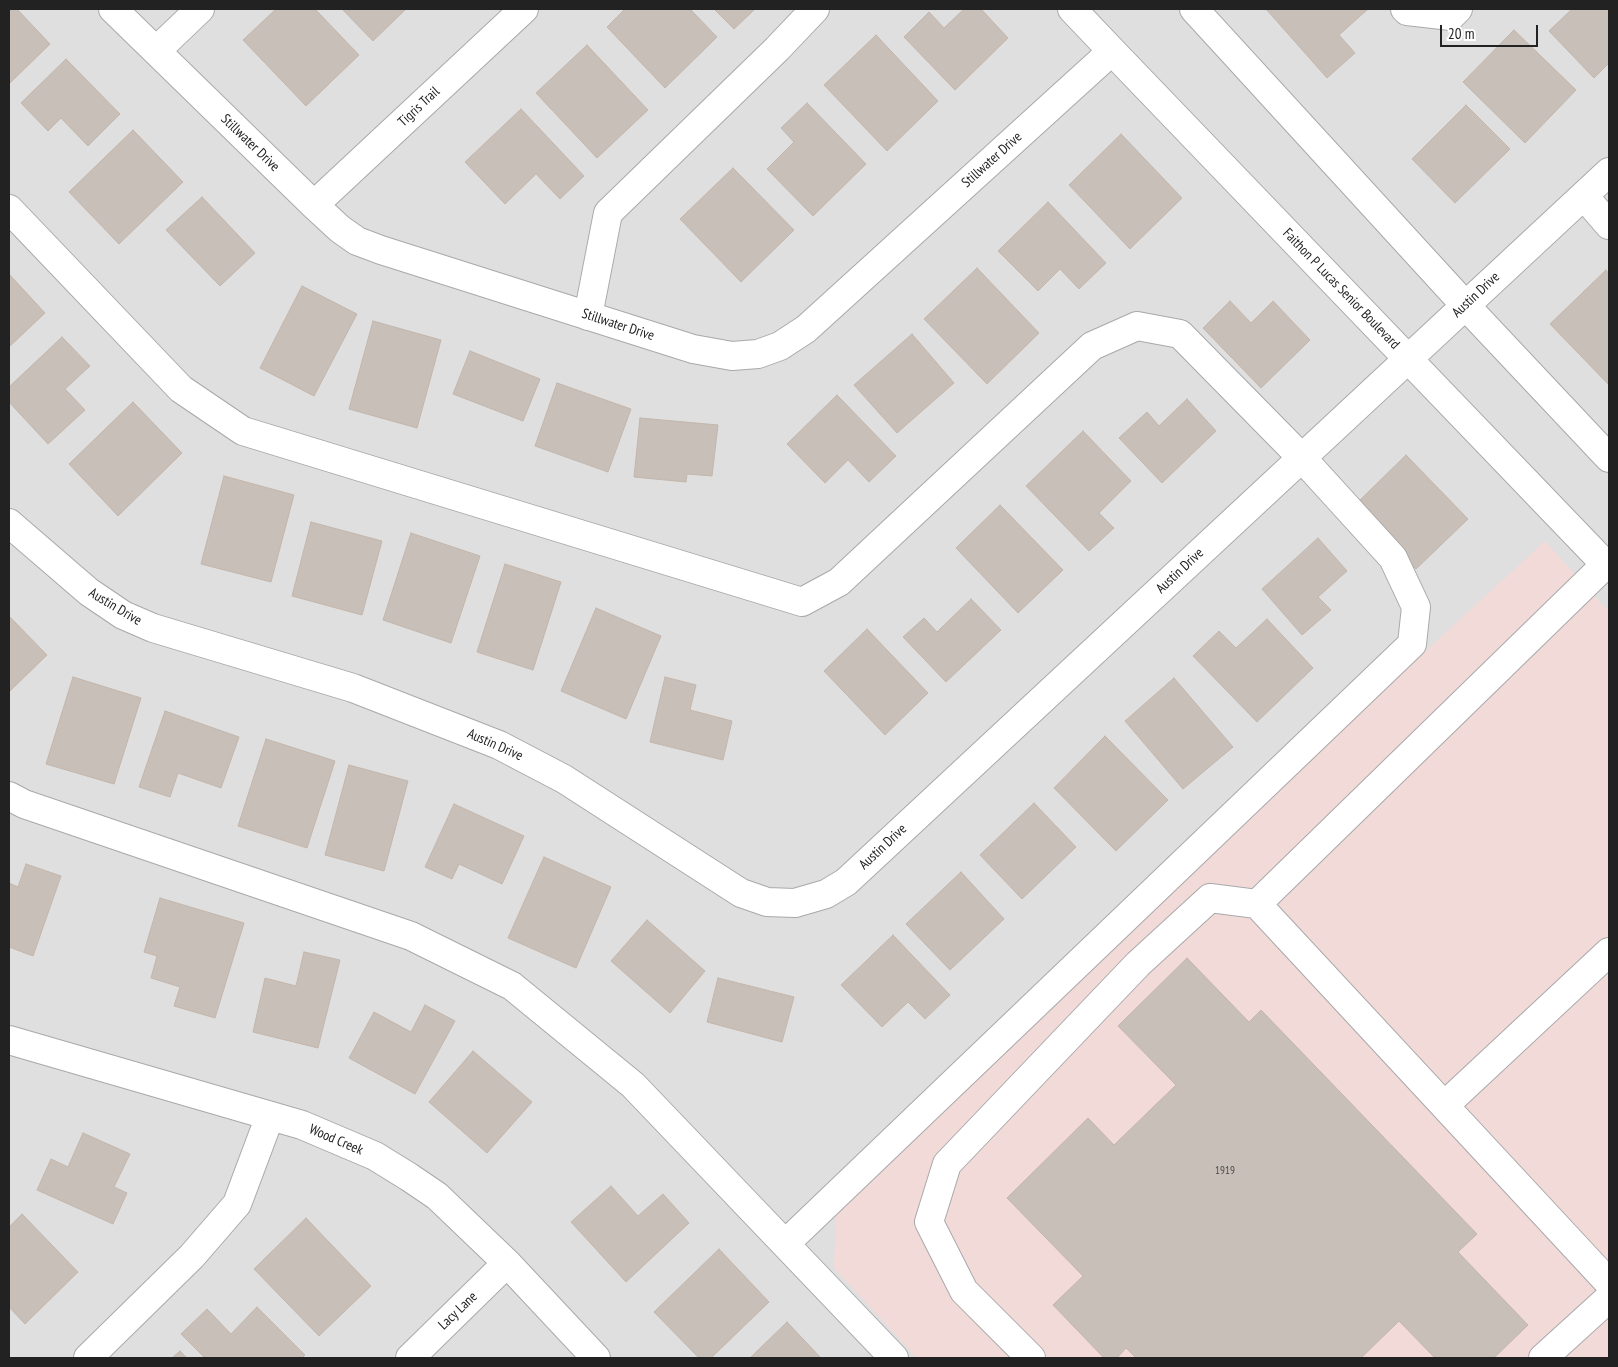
<!DOCTYPE html>
<style>
body{margin:0}
#map{position:relative;width:1618px;height:1367px;overflow:hidden;background:#f2efe9;font-family:"PT Sans Narrow",sans-serif}
canvas{display:block}
.frame{position:absolute;inset:0;border:10px solid #222;pointer-events:none}
.scale{position:absolute;left:1440px;top:25px;width:98px;height:22px;box-sizing:border-box;border:2px solid #222;border-top:0;padding-left:6px;font-size:15px;line-height:18px;white-space:nowrap;color:#222;-webkit-text-stroke:4px #fff;paint-order:stroke}
</style>
<div id="map">
<canvas width="1618" height="1367"></canvas>
<div class="frame"></div>
<div class="scale">20 m</div>
</div>
<script>
const context = document.querySelector('canvas').getContext('2d');
context.lineJoin = 'round';
function fillPath(path, color) { context.fillStyle = color; context.fill(path, 'evenodd'); }
const shape = rows => new Path2D(rows.map(r => 'M' + r).join(''));
function trace(path, color, width, dash) { context.strokeStyle = color; context.lineWidth = width; context.lineCap = dash ? 'butt' : 'round'; context.setLineDash(dash || []); context.stroke(path); }
function write(font, color, halo, rows, align = 'center') {
  context.font = font + ' "PT Sans Narrow",sans-serif'; context.lineWidth = 5; context.setLineDash([]); context.textBaseline = 'middle'; context.strokeStyle = halo; context.fillStyle = color; for (const [text, x, y, turn = 0] of rows) {
    context.save(); context.translate(x, y); context.rotate((+turn || 0) * Math.PI / 180); context.textAlign = isNaN(turn) ? turn : align; if (halo) context.strokeText(text, 0, 0); context.fillText(text, 0, 0); context.restore();
  }
}
fillPath(shape([
 [9,9,1609,9,1609,1358,9,1358]
]), '#e0dfdf');
fillPath(shape([
 [1545,541,1609,612,1609,1358,917,1358,834,1268,837,1193]
]), '#f2dad9');
const building = shape([
 [9,9,17,9,50,44,9,84,9,9],
 [276,9,315,9,359,55,306,106,243,40,276,9],
 [342,9,406,9,373,41,342,9],
 [625,9,690,9,717,37,665,88,607,27,625,9],
 [714,9,755,9,734,29,714,9],
 [964,9,981,9,1008,38,955,90,904,37,929,12,944,28,964,9],
 [1266,9,1368,9,1339,35,1355,53,1327,78,1266,9],
 [1572,9,1609,9,1609,63,1594,78,1549,31,1572,9],
 [1514,30,1576,90,1525,143,1463,82,1514,30],
 [876,35,938,101,887,151,824,85,876,35],
 [587,45,648,110,597,158,536,93,587,45],
 [66,59,120,114,88,146,61,118,48,131,21,103,66,59],
 [807,103,866,164,813,216,767,169,794,142,781,128,807,103],
 [1466,105,1510,149,1455,203,1412,159,1466,105],
 [521,109,584,176,560,199,536,174,505,204,465,162,521,109],
 [133,130,183,182,119,244,69,192,133,130],
 [1121,134,1182,198,1130,249,1069,185,1121,134],
 [733,168,794,230,741,282,680,219,733,168],
 [202,197,255,253,220,286,166,230,202,197],
 [1048,202,1106,263,1079,289,1060,269,1038,291,998,251,1048,202],
 [977,268,1039,333,987,384,924,319,977,268],
 [1606,270,1609,274,1609,385,1550,324,1606,270],
 [9,274,45,313,9,347,9,274],
 [302,286,357,314,314,396,260,368,302,286],
 [1230,301,1251,323,1273,301,1310,340,1261,388,1203,328,1230,301],
 [373,321,441,340,417,428,349,409,373,321],
 [912,334,954,383,897,433,854,385,912,334],
 [62,337,90,366,65,389,85,410,48,444,9,402,9,387,62,337],
 [470,351,540,379,523,421,453,394,470,351],
 [557,383,631,409,608,472,535,446,557,383],
 [837,395,896,456,869,482,848,460,825,483,787,444,837,395],
 [1187,399,1216,431,1162,483,1119,438,1147,412,1159,426,1187,399],
 [133,402,182,453,118,516,69,464,133,402],
 [640,418,718,425,712,476,687,474,686,482,634,477,640,418],
 [1083,431,1131,481,1099,513,1114,528,1089,551,1026,486,1083,431],
 [1406,455,1468,519,1416,569,1355,505,1406,455],
 [224,476,294,495,271,582,201,564,224,476],
 [1000,505,1063,570,1018,613,956,548,1000,505],
 [311,522,382,541,362,615,292,596,311,522],
 [411,533,480,556,451,643,383,620,411,533],
 [1318,538,1347,571,1318,597,1331,610,1302,635,1262,589,1318,538],
 [505,564,561,582,533,670,477,652,505,564],
 [971,599,1001,630,946,682,903,637,924,618,937,632,971,599],
 [596,608,661,636,626,719,561,691,596,608],
 [9,616,47,655,9,692,9,616],
 [1267,619,1313,668,1257,722,1193,656,1219,631,1236,648,1267,619],
 [867,629,928,693,885,735,824,671,867,629],
 [73,677,141,698,114,784,46,764,73,677],
 [665,677,696,685,690,710,732,721,723,760,650,742,665,677],
 [1174,678,1233,747,1183,789,1125,721,1174,678],
 [165,711,239,737,221,788,178,773,170,797,139,787,165,711],
 [1105,736,1168,800,1116,851,1054,788,1105,736],
 [266,739,335,761,307,848,238,826,266,739],
 [349,765,408,781,384,871,325,855,349,765],
 [1034,803,1076,847,1022,899,980,855,1034,803],
 [454,804,524,836,502,884,459,864,452,879,425,867,454,804],
 [544,857,611,887,576,968,508,938,544,857],
 [26,864,61,876,33,956,9,947,9,883,18,887,26,864],
 [961,872,1004,919,950,970,906,924,961,872],
 [160,898,244,923,215,1018,174,1006,180,987,151,978,157,956,144,952,160,898],
 [647,920,705,971,670,1013,611,961,647,920],
 [893,935,950,995,925,1019,908,1002,882,1027,841,985,893,935],
 [304,952,340,960,318,1048,253,1032,265,978,296,986,304,952],
 [1187,958,1249,1022,1261,1010,1477,1234,1458,1252,1528,1325,1494,1358,1435,1358,1399,1321,1361,1358,1136,1358,1126,1348,1117,1358,1104,1358,1053,1305,1083,1276,1007,1198,1088,1118,1114,1145,1176,1085,1118,1026,1187,958],
 [718,978,794,997,782,1042,707,1022,718,978],
 [425,1005,455,1021,415,1094,349,1058,374,1012,411,1032,425,1005],
 [473,1051,532,1102,487,1153,429,1102,473,1051],
 [83,1133,130,1154,114,1187,127,1193,113,1224,37,1190,51,1159,68,1167,83,1133],
 [611,1186,638,1216,663,1194,689,1223,626,1282,571,1222,611,1186],
 [22,1214,78,1272,25,1324,9,1307,9,1227,22,1214],
 [306,1218,371,1286,319,1336,254,1269,306,1218],
 [719,1249,769,1302,711,1358,699,1358,654,1312,719,1249],
 [257,1307,305,1355,302,1358,205,1358,181,1334,207,1309,231,1334,257,1307],
 [787,1322,821,1358,750,1358,787,1322],
 [180,1351,187,1358,172,1358,180,1351]
]);
fillPath(building, '#c7bfb8');
trace(building, '#c4b6ab', 1);
const minor = shape([
 [113,9,314,205,340,229,357,241,381,250,693,349,732,356,758,354,780,346,806,329,1112,51],
 [1072,9,1112,51,1609,568],
 [1194,9,1465,305,1609,458],
 [1405,9,1407,11,1451,16,1458,9],
 [156,51,200,9],
 [1584,196,1609,225],
 [314,205,524,9],
 [9,209,181,389,243,431,802,602,839,582,1092,346,1137,326,1180,334,1302,458,1393,558,1416,607,1412,644,785,1244],
 [588,316,608,213,777,49,815,9],
 [9,523,89,592,123,615,153,628,353,688,499,745,564,779,741,893,767,902,795,903,826,894,846,882,1609,172],
 [1606,564,1257,904,1609,1283],
 [9,796,24,804,411,936,512,986,633,1085,894,1358],
 [9,1040,302,1125,375,1156,409,1177,437,1196,507,1263,596,1358],
 [1445,1105,1609,952],
 [88,1358,192,1256,237,1204,270,1116],
 [410,1358,507,1263],
 [1031,1358,964,1291,929,1222,947,1164,1138,964,1210,898,1257,904],
 [1543,1358,1609,1298]
]);
trace(minor, '#a9a9a9', 30);
trace(minor, '#fff', 28);
write('11px', '#4b4948', null, [
 ["1919",1225,1171]
]);
write('14px', '#222', '#fff', [
 ["Tigris Trail",419,107,-43],
 ["Stillwater Drive",250,143,44],
 ["Stillwater Drive",992,160,-42],
 ["Faithon P Lucas Senior Boulevard",1341,289,46],
 ["Austin Drive",1476,295,-43],
 ["Stillwater Drive",618,325,18],
 ["Austin Drive",1180,571,-43],
 ["Austin Drive",115,607,31],
 ["Austin Drive",495,745,24],
 ["Austin Drive",883,847,-43],
 ["Wood Creek",336,1140,23],
 ["Lacy Lane",458,1311,-44]
]);
</script>
